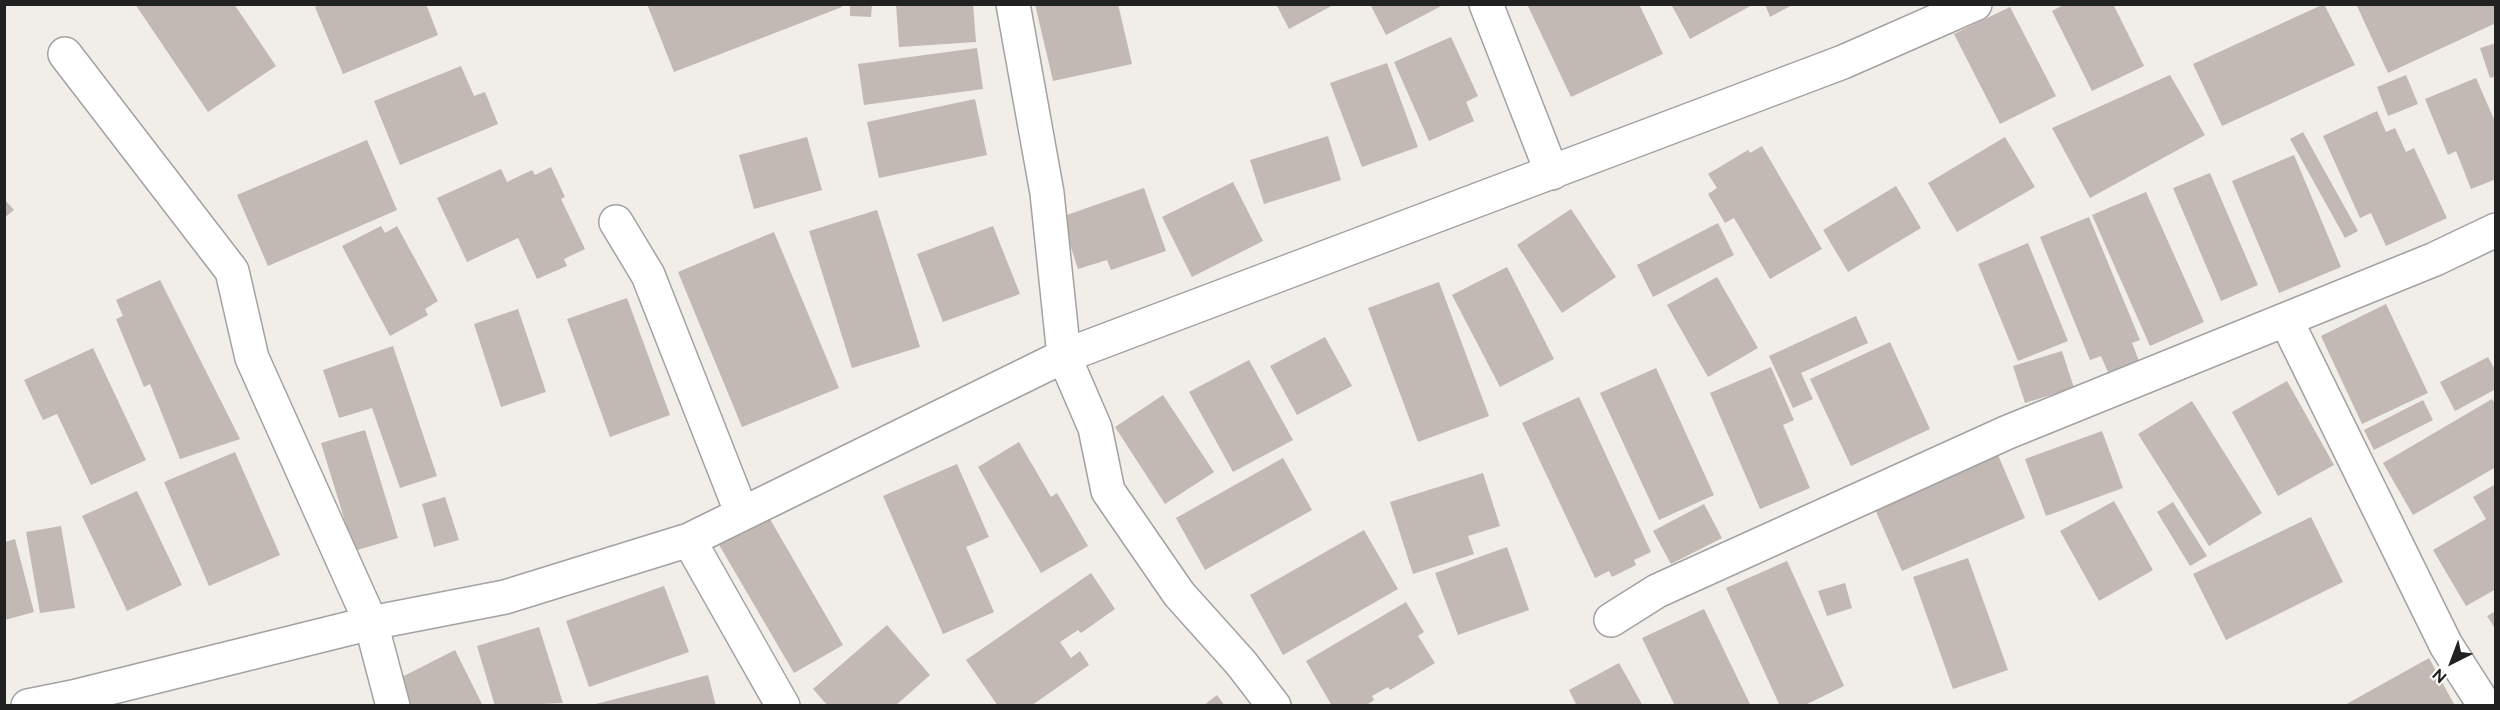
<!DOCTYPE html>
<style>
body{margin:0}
#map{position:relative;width:2500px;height:710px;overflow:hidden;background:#f1ede8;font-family:Raleway,sans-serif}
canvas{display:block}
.frame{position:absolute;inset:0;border:6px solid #212121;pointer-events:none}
.north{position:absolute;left:2422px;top:632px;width:60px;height:60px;-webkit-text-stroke:4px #fff;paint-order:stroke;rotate:222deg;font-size:16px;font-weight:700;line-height:24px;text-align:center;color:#212121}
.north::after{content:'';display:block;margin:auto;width:21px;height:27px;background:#212121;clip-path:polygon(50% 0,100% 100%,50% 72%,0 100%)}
</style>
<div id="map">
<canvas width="2500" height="710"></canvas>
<div class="frame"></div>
<div class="north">N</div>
</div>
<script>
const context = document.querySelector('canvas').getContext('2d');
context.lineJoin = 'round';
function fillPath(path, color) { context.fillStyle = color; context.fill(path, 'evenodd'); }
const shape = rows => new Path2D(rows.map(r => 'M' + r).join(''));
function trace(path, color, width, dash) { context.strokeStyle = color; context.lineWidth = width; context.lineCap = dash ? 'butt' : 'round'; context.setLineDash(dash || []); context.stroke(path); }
fillPath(shape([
 [135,4,234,4,276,66,208,112],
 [321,4,426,4,438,35,343,74,315,7],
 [647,4,841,4,842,7,674,72],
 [850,4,872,4,871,17,850,16],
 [896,4,973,4,976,42,899,47],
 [1035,4,1118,4,1132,64,1053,81],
 [1276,4,1335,4,1289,29],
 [1370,4,1445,4,1386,35],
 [1527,4,1639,4,1663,54,1571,97],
 [1671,4,1754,4,1690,39],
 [1765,4,1794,4,1770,17],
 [2065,4,2113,4,2144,66,2092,91,2052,11],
 [2324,4,2355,65,2222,126,2193,64],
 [2361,4,2496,4,2496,23,2388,73,2357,6],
 [2010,7,2056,96,2000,124,1954,34],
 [1451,37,1478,96,1466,102,1474,121,1429,141,1394,62],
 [2496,43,2496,76,2490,78,2480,48],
 [977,48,983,89,864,105,858,64],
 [1387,63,1418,147,1362,167,1330,83],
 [461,66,474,96,485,92,498,124,400,165,374,101],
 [2170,75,2205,135,2090,198,2052,128],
 [2406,75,2418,104,2388,116,2377,87],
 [2476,78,2496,124,2496,179,2471,189,2456,151,2448,155,2425,99],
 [975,99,987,155,879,178,867,122],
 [2377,111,2386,132,2395,128,2406,152,2414,148,2447,218,2386,246,2371,213,2360,218,2323,136],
 [2303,132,2358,231,2345,238,2290,139],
 [1328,136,1341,180,1264,204,1250,160],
 [807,137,822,190,754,209,739,155],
 [2005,137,2035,187,1957,232,1928,183],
 [367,140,397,210,268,266,237,195],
 [1762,146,1822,249,1770,279,1734,218,1725,223,1708,194,1717,188,1708,174,1748,150,1750,153],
 [2294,155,2341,267,2279,293,2232,181],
 [551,167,565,197,561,199,585,249,564,259,567,266,537,279,518,238,467,262,437,198,501,169,507,182,532,170,535,175],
 [2210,173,2258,285,2221,301,2173,188],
 [1233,182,1263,241,1192,277,1162,217],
 [1896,186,1921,228,1848,272,1823,230],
 [1144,188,1166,251,1111,270,1107,260,1078,269,1061,217],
 [2146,192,2204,322,2150,346,2092,215],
 [4,199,14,210,4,218],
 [1571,209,1616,277,1562,313,1517,245],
 [877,210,920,347,852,368,809,231],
 [2089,217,2140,340,2132,343,2141,366,2111,379,2101,356,2090,360,2040,237],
 [1718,223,1734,255,1653,297,1637,265],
 [381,226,385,233,397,226,438,301,425,309,428,315,390,336,342,246],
 [993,226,1020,294,943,322,917,254],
 [774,232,839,388,742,427,678,272],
 [2028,243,2068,341,2018,361,1978,264],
 [1507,267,1554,359,1500,387,1452,295],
 [1717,277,1758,348,1708,377,1667,305],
 [160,280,240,439,180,459,150,384,144,387,116,319,123,316,116,300],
 [1439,282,1489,416,1418,442,1368,308],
 [627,298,670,415,610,437,567,319],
 [2386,304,2428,393,2362,424,2321,336],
 [518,309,546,392,501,407,474,324],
 [1856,316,1868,343,1801,373,1813,399,1793,408,1769,356],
 [1325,337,1352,386,1297,415,1270,366],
 [1890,342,1930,429,1851,466,1810,379],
 [393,346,437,476,400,488,372,408,339,418,323,370],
 [93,348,146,460,91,485,57,414,43,420,24,380],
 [2062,351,2074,388,2025,403,2013,366],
 [2488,357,2496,372,2496,389,2455,411,2440,382],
 [1249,360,1293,440,1233,472,1189,392],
 [1771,367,1794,420,1783,425,1810,488,1760,509,1710,393],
 [1656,368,1714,495,1659,520,1600,393],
 [2287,381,2334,465,2278,496,2232,412],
 [1163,395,1214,472,1165,504,1115,427],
 [1579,397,1651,552,1634,560,1636,565,1612,577,1609,571,1595,578,1522,423],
 [2492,399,2496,405,2496,467,2413,515,2383,463],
 [2423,400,2433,420,2374,450,2364,430],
 [2192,401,2262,513,2209,546,2138,434],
 [365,430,398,538,354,551,321,443],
 [2102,431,2123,488,2046,516,2025,459],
 [1019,442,1051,497,1057,493,1088,546,1041,573,978,467],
 [235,452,280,555,209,586,164,482],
 [1998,455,2025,518,1902,571,1874,507],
 [1283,458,1312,510,1205,570,1176,518],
 [957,464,989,537,966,547,994,612,943,634,883,496],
 [1483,473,1500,526,1468,536,1474,554,1413,574,1390,502],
 [2496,484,2496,589,2466,606,2433,550,2486,519,2473,497],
 [137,491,182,585,127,611,82,516],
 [445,497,459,540,434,547,422,504],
 [2114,501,2153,570,2099,601,2060,531],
 [2173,502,2207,556,2190,566,2157,512],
 [1704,504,1722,538,1671,564,1653,531],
 [767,514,843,645,794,673,718,543],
 [2311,517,2343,582,2226,640,2193,574],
 [61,526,75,608,40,613,26,532],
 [1364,530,1398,589,1283,655,1250,595],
 [15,539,34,612,5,620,5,542],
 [1507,547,1529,610,1458,635,1435,573],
 [1968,558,2008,670,1953,689,1913,577],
 [1787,561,1844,686,1803,706,1780,706,1726,588],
 [1091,573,1115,609,1081,633,1078,630,1060,642,1071,658,1080,651,1089,665,1031,706,998,706,966,660],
 [1845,583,1852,608,1827,616,1818,591],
 [664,586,689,652,589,687,566,621],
 [1406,602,1424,632,1418,636,1435,663,1390,690,1388,687,1372,696,1374,700,1365,706,1332,706,1306,661],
 [1704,609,1751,706,1675,706,1642,638],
 [2496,611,2496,630,2487,616],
 [887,625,930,675,895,706,828,706,813,689],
 [539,627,563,703,495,706,477,646],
 [455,650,483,706,409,706,396,680],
 [2429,658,2455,706,2343,706],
 [1619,663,1643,706,1577,706,1569,690],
 [708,675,716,706,592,706,592,705],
 [1217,695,1225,706,1203,706]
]), '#c2b8b4');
const street = shape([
 [1013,4,1047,193,1064,356,1095,428,1108,491,1179,594,1241,663,1274,706],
 [1486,4,1552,173],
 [65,54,232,271,252,358,371,623,393,706],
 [616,222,648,275,742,514],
 [2286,320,2446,645,2485,706],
 [689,540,783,706],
 [1611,620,1657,591,2008,432,2435,259,2496,230],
 [28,706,73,697,371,623,505,597,689,540,1064,356,1843,62,1975,4]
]);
trace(street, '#a2a2a2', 36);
trace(street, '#fff', 33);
</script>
